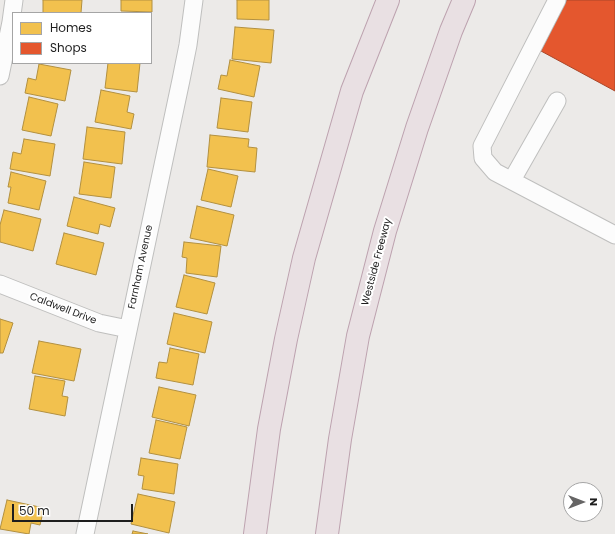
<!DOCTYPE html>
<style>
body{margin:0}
#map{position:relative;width:615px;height:534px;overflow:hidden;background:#eceae8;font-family:Poppins,sans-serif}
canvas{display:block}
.legend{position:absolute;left:12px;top:12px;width:140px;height:52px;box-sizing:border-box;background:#fff;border:1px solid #a5a5a5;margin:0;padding:5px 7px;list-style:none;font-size:12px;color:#1e1e1e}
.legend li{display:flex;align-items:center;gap:8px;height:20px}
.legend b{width:20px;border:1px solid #a5a5a5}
.north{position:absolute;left:563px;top:482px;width:40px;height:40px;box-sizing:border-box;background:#fff;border:1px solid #a5a5a5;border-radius:50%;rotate:90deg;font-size:11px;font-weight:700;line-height:16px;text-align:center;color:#1e1e1e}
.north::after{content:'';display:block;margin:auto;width:14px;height:18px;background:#666565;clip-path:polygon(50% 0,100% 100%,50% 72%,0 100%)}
.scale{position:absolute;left:12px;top:504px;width:121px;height:18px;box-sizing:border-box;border:2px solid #1e1e1e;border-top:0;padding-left:5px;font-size:12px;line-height:14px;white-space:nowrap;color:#1e1e1e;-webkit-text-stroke:3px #fff;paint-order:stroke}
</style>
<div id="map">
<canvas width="615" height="534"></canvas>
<ul class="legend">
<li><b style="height:11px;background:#f2c14e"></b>Homes</li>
<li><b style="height:11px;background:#e4572e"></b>Shops</li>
</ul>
<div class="north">N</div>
<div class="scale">50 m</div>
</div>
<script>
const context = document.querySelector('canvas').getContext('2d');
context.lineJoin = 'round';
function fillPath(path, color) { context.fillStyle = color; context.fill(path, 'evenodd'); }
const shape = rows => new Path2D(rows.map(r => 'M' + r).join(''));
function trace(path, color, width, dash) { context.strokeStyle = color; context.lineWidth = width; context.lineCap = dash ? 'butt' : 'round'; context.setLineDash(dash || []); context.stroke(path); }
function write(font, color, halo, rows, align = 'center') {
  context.font = font + ' Poppins,sans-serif'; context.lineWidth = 4; context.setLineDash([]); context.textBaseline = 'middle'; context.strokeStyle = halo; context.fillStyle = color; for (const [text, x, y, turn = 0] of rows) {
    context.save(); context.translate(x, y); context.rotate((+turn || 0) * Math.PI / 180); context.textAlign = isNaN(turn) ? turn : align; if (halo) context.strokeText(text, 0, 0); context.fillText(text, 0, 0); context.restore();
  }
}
const homes = shape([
 [43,0,82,0,81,13,43,13,43,0],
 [121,0,152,0,152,12,121,11,121,0],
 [237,0,269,0,269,20,237,19,237,0],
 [235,27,274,30,271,63,232,59,235,27],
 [230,60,260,66,254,97,218,89,221,75,227,76,230,60],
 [108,63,140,63,137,92,105,88,108,63],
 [39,64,71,70,65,101,25,93,28,78,36,80,39,64],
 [101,90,130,96,127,112,134,114,131,129,95,122,101,90],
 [29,97,58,104,51,136,22,130,29,97],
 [221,98,252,102,248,132,217,128,221,98],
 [87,127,125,132,122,164,83,159,87,127],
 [210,135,249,139,248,147,257,148,255,172,207,167,210,135],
 [24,139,55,144,50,176,10,169,13,152,21,154,24,139],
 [84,162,115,167,111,198,79,194,84,162],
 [208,169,238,176,231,207,201,200,208,169],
 [11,172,46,181,39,210,8,203,11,187,8,187,11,172],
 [74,197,115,208,110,227,100,224,98,234,67,226,74,197],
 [197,206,234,215,227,246,190,238,197,206],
 [4,210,41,219,33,251,0,242,0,225,4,210],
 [64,233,104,243,96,275,56,264,64,233],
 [184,242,221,246,217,277,186,273,187,258,182,257,184,242],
 [184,275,215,283,207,314,176,307,184,275],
 [174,313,212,322,205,353,167,344,174,313],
 [0,319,13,323,3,353,0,353,0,319],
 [39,341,81,349,74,381,32,373,39,341],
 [170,348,199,354,193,385,156,378,159,362,167,363,170,348],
 [35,376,65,381,62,396,68,397,65,416,29,409,35,376],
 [159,387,196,395,189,426,152,417,159,387],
 [156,420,187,427,180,459,149,453,156,420],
 [141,458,178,464,174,494,142,489,144,476,138,475,141,458],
 [138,494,175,502,169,533,131,524,138,494],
 [7,500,44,508,40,525,31,523,29,534,0,529,7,500],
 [133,531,148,534,132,534,133,531]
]);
fillPath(homes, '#f2c14e');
trace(homes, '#b29040', 1);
const shops = shape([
 [567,0,615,0,615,91,541,51,567,0]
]);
fillPath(shops, '#e4572e');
trace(shops, '#a94629', 1);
const minor = shape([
 [557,0,482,146,483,158,495,172,615,235],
 [0,76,11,22,14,0],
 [512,180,557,101],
 [0,284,99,323,128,329],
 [85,534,181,80,188,45,194,0]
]);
const highway = shape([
 [255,534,269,429,286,339,304,258,352,91,388,0],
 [327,534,340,439,358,336,385,231,417,128,451,31,464,0]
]);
trace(minor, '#bfbfbe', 19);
trace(highway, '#bda2af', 24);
trace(minor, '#fcfcfc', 17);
trace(highway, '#e9e0e3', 22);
write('10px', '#1e1e1e', '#fff', [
 ["Westside Freeway",377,262,-75],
 ["Farnham Avenue",141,267,-78],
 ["Caldwell Drive",63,309,21]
]);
</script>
